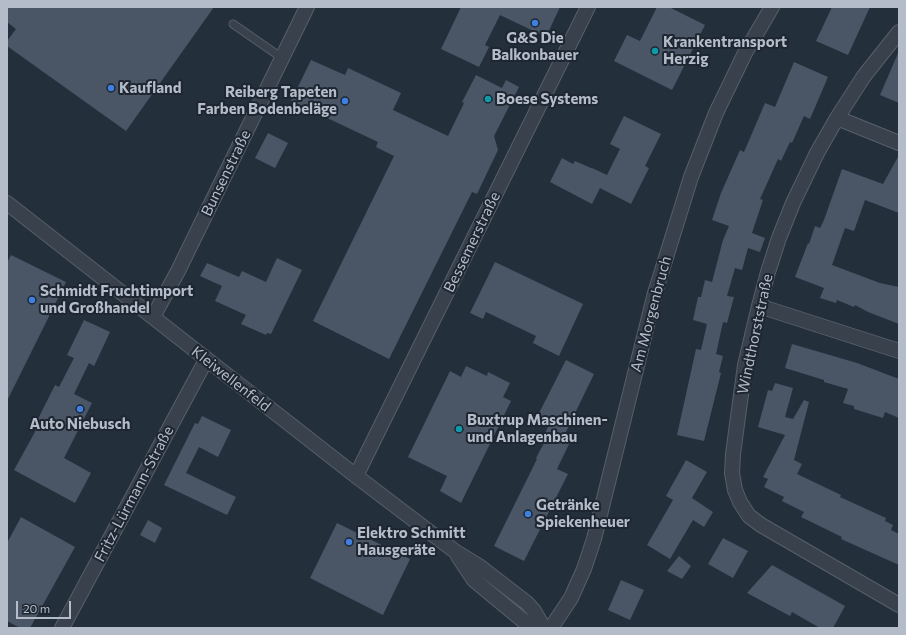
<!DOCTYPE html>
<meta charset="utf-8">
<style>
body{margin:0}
#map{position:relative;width:906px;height:635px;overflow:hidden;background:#242f3c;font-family:Commissioner,sans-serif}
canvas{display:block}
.frame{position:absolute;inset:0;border:8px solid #b3bcc8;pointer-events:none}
.scale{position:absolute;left:16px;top:601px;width:55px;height:18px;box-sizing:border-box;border:2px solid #b3bcc8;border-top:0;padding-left:5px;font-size:12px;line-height:14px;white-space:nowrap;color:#b3bcc8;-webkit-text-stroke:3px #1d2631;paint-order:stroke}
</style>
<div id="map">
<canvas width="906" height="635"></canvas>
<div class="frame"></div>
<div class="scale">20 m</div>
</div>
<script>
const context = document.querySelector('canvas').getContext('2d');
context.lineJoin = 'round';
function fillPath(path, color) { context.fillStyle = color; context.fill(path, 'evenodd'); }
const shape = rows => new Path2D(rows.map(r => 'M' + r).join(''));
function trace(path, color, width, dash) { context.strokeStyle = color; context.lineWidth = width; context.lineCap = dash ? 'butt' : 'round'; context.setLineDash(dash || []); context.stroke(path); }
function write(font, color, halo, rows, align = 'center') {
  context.font = font + ' Commissioner,sans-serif'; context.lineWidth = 4; context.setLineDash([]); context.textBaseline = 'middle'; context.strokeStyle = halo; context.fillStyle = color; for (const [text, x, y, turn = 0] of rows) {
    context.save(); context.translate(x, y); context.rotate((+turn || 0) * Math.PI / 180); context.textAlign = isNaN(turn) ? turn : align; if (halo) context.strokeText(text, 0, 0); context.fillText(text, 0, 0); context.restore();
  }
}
fillPath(shape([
 [7,7,214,7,126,131,7,46,7,41,16,29,7,22],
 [461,7,560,7,546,37,500,15,485,45,489,47,479,67,441,49],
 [657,7,669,7,705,25,672,90,614,61,627,35,640,41],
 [832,7,870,7,848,55,816,41],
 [899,51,899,103,880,95],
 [311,60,345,75,348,68,401,93,393,110,448,136,464,103,462,102,476,75,502,88,506,80,519,87,494,136,498,150,477,194,472,192,389,359,313,321,394,156,376,147,378,142,291,101],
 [794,62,828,77,810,119,804,116,792,143,790,142,781,161,778,159,760,199,763,200,752,233,765,238,760,252,748,248,742,270,735,268,727,296,734,297,727,323,723,322,716,354,723,356,719,372,721,373,704,441,677,435,696,349,701,350,707,324,693,320,698,297,701,297,705,280,712,282,723,240,729,226,712,220,721,193,740,150,744,152,765,103,775,107],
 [624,116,661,134,645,166,649,168,631,204,600,188,592,204,550,182,562,158,573,164,575,161,591,168,592,168,607,175,620,149,610,144],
 [268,133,288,143,275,168,255,158],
 [899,155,899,213,865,200,854,231,845,228,832,265,880,283,899,287,899,324,868,312,855,305,854,307,837,300,836,303,820,298,824,288,795,277,808,243,809,244,815,226,820,228,824,220,842,169,883,184],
 [11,255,66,282,7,401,7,263],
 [277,258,302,270,271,334,267,333,266,335,241,324,246,315,215,301,222,286,200,276,207,263,239,277,242,271,266,282],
 [495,262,583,304,559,356,533,343,536,336,486,312,483,319,470,313],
 [84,320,110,332,96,362,94,366,89,363,74,394,92,403,64,458,91,473,75,503,14,470,41,421,38,419,55,385,59,387,74,358,67,355],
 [792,344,857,363,899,379,899,418,885,412,883,418,854,409,854,406,843,403,848,389,824,382,824,380,785,368],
 [566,360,594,374,564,436,571,440,557,469,568,474,524,561,494,546,537,459,536,458,544,443,541,441,551,421,538,415],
 [466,366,487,376,488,372,510,383,503,397,511,401,461,503,440,491,447,476,408,457,450,371,461,377],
 [775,383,793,388,785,417,793,419,804,400,809,402,794,460,802,464,797,474,841,495,840,497,886,518,885,521,893,525,891,530,899,534,899,565,841,539,842,537,801,517,804,512,782,501,784,497,764,487,768,479,763,477,785,435,758,427,768,390,772,391],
 [202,416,231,430,218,457,199,447,186,473,236,497,227,515,164,485,195,423,198,424],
 [686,460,707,472,692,498,713,512,704,527,693,520,670,559,647,545,673,500,666,496],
 [21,517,75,547,30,628,20,628,7,621,7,543],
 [148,520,162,528,155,543,140,535],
 [337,523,410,559,383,615,310,578],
 [723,538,748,551,733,578,708,564],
 [679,556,691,566,682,579,667,571],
 [772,565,845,606,833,628,820,628,792,612,790,616,747,593],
 [621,580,644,590,630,620,608,610]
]), '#4a5665');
const service = shape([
 [233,24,282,58]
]);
const minor = shape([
 [899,32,864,76,837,118,817,153,793,203,779,238,768,272,759,306,745,365,733,454,732,473,735,490,740,502,749,516,761,525,899,605],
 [837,118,899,143],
 [7,203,356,476,456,552,479,566,527,603,534,611,541,623,543,628],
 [759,306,899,351],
 [153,317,178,271,307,7],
 [356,476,588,7],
 [458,556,474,580,526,623,533,628],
 [62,628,206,360],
 [551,628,571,598,584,569,594,539,655,293,691,177,716,113,745,53,772,7]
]);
trace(service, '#565f6a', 9);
trace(minor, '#565f6a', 16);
trace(service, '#38414c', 7);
trace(minor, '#38414c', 14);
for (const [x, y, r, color] of [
 [535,23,4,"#3f7fe0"],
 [655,51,4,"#0f9aa8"],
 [111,88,4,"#3f7fe0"],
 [488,99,4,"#0f9aa8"],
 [345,101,4,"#3f7fe0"],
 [32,300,4,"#3f7fe0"],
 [80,409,4,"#3f7fe0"],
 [459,429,4,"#0f9aa8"],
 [528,514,4,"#3f7fe0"],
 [349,542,4,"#3f7fe0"]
]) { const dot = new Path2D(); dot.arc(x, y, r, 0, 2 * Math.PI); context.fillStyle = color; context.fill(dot); trace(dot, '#1d2631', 1.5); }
write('bold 15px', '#b3bcc8', '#1d2631', [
 ["G&S Die",535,38,"center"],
 ["Balkonbauer",535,55,"center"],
 ["Krankentransport",663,42],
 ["Herzig",663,59],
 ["Kaufland",119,88],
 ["Reiberg Tapeten",337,92,"right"],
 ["Farben Bodenbeläge",337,109,"right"],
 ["Boese Systems",496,99],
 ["Schmidt Fruchtimport",40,291],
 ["und Großhandel",40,308],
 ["Buxtrup Maschinen-",467,420],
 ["und Anlagenbau",467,437],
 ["Auto Niebusch",80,424,"center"],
 ["Getränke",536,505],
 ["Spiekenheuer",536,522],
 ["Elektro Schmitt",357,533],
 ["Hausgeräte",357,550]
], 'left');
write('15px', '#b3bcc8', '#1d2631', [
 ["Bunsenstraße",226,173,-64],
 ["Bessemerstraße",472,242,-64],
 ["Am Morgenbruch",651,314,-75],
 ["Windthorststraße",755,334,-78],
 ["Kleiwellenfeld",231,379,38],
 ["Fritz-Lürmann-Straße",134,494,-62]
]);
</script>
